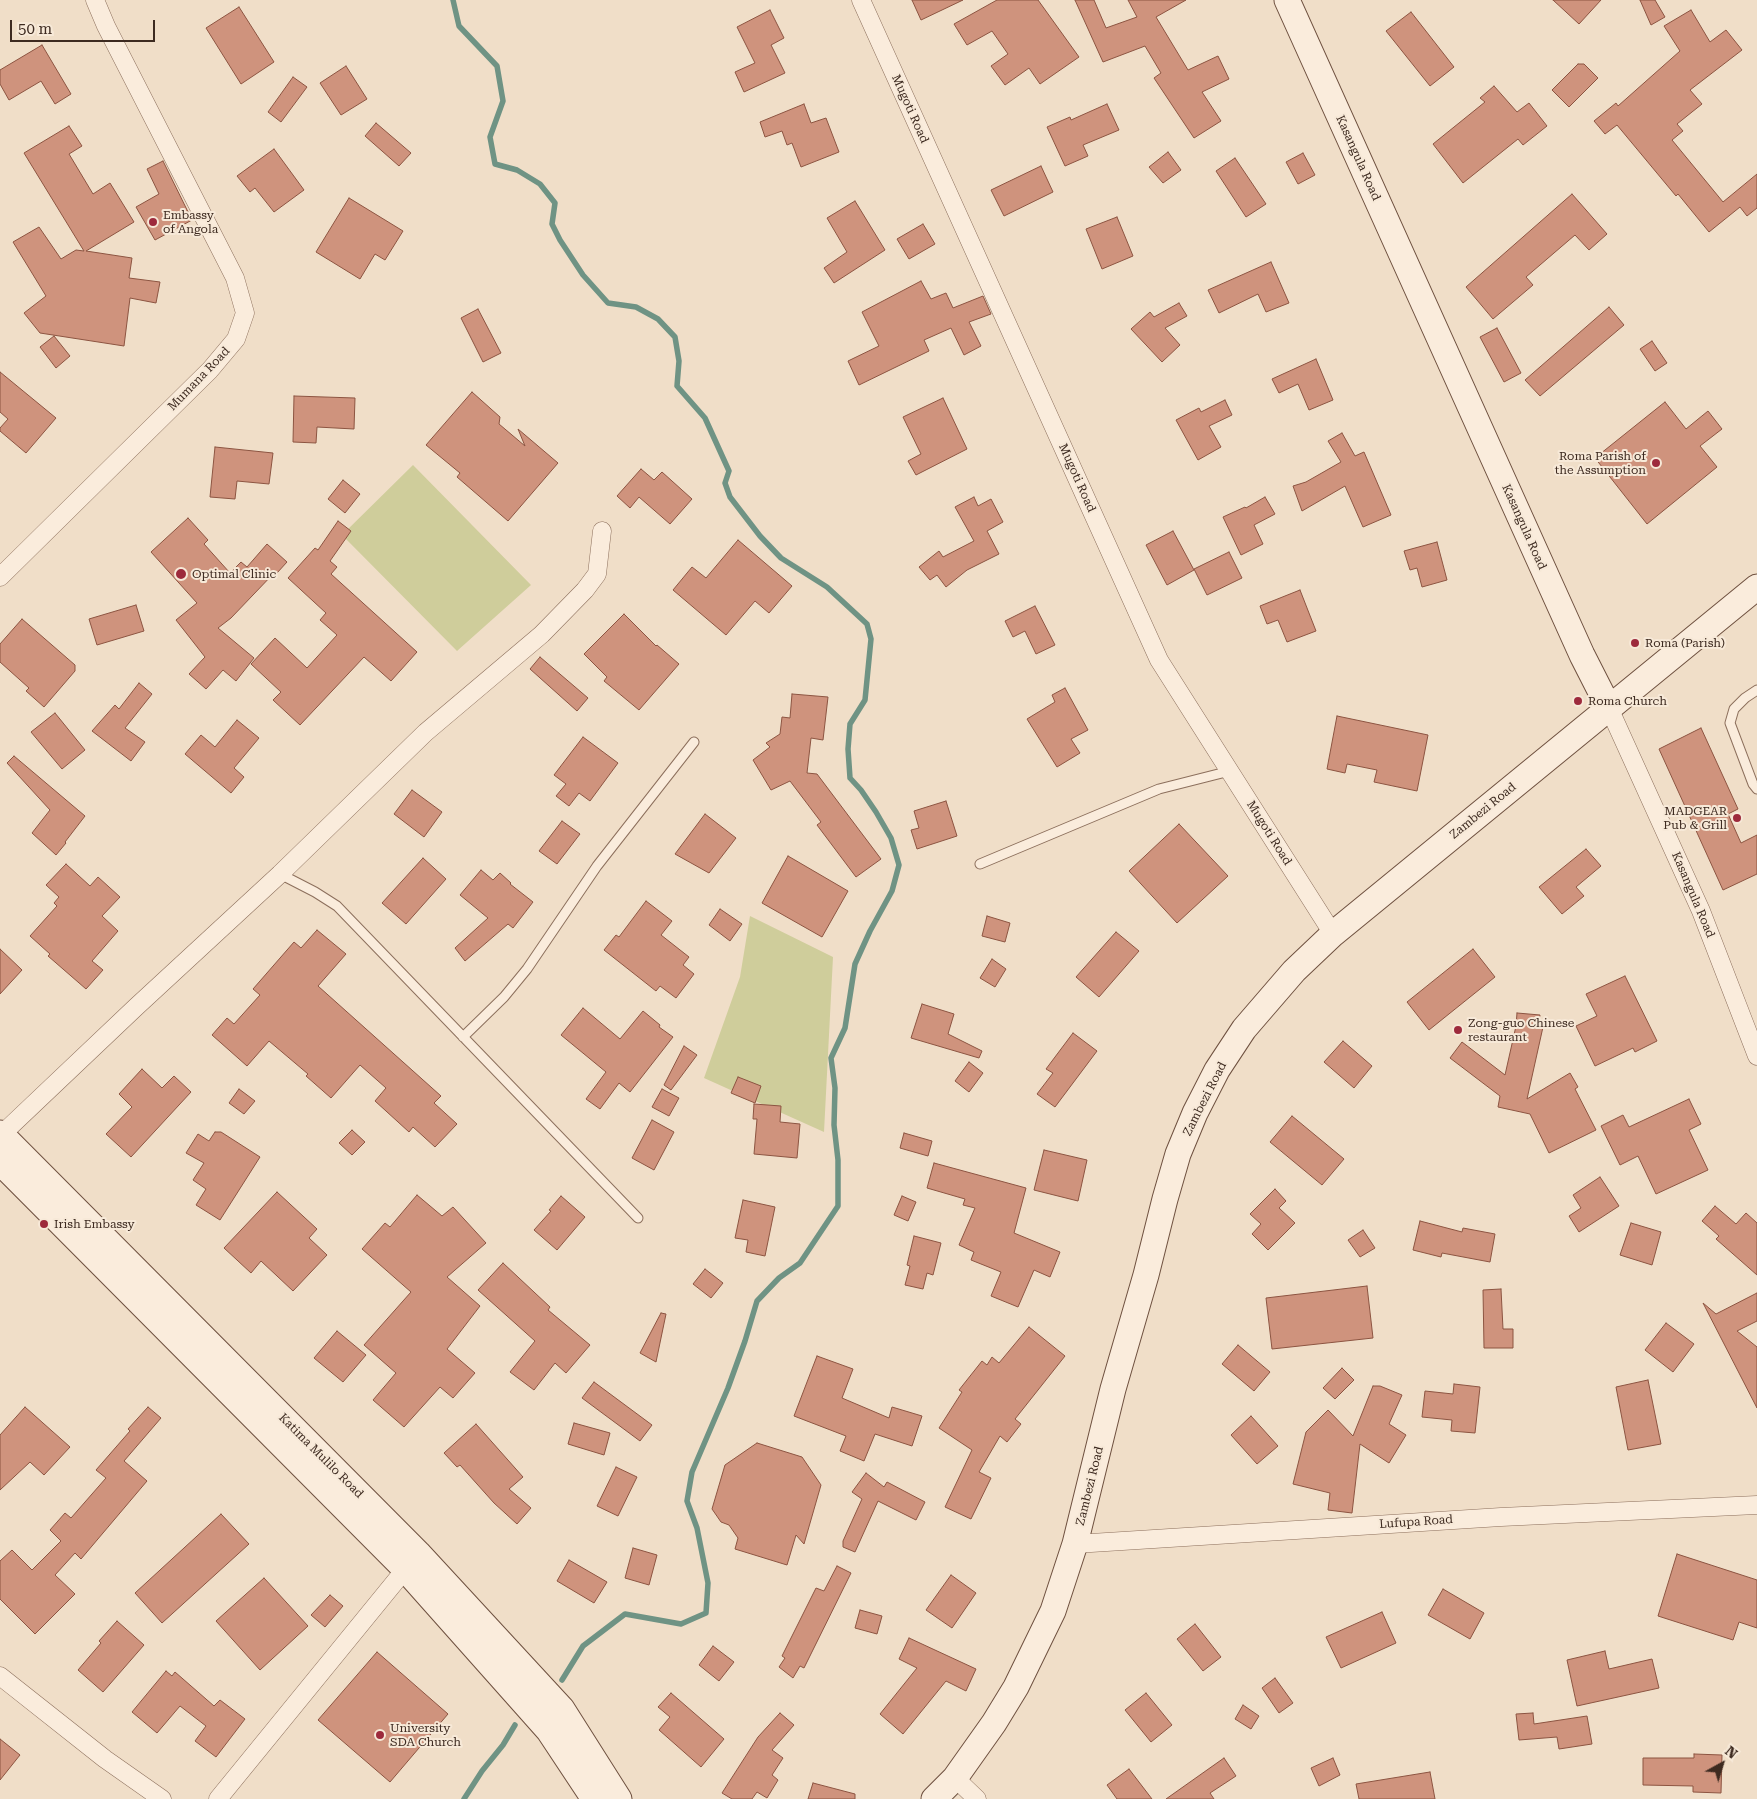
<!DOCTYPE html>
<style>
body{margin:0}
#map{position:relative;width:1757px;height:1799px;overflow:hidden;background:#f0dec8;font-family:"Roboto Serif",serif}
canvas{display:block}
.north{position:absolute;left:1697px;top:1739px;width:50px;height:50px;-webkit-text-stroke:4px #f7e9d8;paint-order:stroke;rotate:39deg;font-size:14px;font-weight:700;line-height:20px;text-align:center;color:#3d2a20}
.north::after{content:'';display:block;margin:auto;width:18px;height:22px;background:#3d2a20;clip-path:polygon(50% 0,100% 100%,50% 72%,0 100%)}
.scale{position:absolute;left:10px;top:20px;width:145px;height:22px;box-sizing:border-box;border:2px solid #3d2a20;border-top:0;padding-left:6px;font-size:15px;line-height:18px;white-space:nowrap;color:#3d2a20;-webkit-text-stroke:4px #f7e9d8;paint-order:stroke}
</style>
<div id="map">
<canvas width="1757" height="1799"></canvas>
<div class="north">N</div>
<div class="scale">50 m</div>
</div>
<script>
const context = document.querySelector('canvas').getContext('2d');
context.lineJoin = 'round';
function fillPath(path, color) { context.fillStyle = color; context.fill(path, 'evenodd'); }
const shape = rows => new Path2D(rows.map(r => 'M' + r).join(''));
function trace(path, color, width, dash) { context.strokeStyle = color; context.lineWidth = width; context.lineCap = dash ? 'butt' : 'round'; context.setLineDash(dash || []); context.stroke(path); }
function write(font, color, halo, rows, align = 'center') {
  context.font = font + ' "Roboto Serif",serif'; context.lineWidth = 4; context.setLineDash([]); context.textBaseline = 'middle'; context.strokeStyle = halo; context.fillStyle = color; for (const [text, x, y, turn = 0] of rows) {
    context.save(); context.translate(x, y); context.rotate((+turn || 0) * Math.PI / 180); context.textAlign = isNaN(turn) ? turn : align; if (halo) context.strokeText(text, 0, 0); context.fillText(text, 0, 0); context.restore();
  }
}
fillPath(shape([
 [413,465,531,585,457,651,342,535],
 [750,916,833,957,824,1132,704,1078,740,977]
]), '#cfcd9b');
trace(shape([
 [453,0,459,26,497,66,503,101,490,137,495,164,517,170,540,184,555,203,552,224,560,240,583,275,608,303,636,307,658,319,675,337,679,361,677,386,705,418,729,471,725,483,730,497,760,536,781,558,827,587,867,624,871,639,865,700,850,724,848,749,850,778,861,790,876,812,891,838,899,865,892,891,870,931,855,964,845,1028,831,1058,835,1088,834,1125,838,1160,838,1206,800,1263,779,1278,757,1301,745,1341,728,1388,692,1472,687,1501,697,1528,708,1583,706,1613,681,1624,625,1614,583,1646,562,1680],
 [464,1799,482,1771,503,1745,515,1725]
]), '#6f9384', 5.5);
const building = shape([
 [912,0,963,0,921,20,912,0],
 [997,0,1038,0,1079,57,1040,84,1029,68,1005,85,991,66,1008,54,992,31,967,45,954,24,997,0],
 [1075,0,1094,0,1106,28,1137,17,1128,0,1186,0,1156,17,1188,70,1218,56,1229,79,1202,92,1221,121,1194,138,1154,78,1161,73,1145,46,1103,62,1075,0],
 [1553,0,1601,0,1579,24,1553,0],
 [1640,0,1655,0,1665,17,1651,25,1640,0],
 [239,7,274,62,241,84,206,28,239,7],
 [770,10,784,38,771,45,785,73,744,92,735,72,755,63,737,27,770,10],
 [1691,10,1710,42,1726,30,1742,50,1690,90,1702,104,1677,124,1683,131,1672,140,1723,202,1757,174,1757,208,1747,216,1740,207,1709,232,1678,194,1676,196,1617,125,1605,134,1594,121,1616,103,1618,106,1680,51,1664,26,1691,10],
 [1411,12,1454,67,1430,86,1386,31,1411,12],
 [42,45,71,94,55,104,41,81,9,100,0,84,0,70,42,45],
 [1578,64,1584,64,1598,78,1569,107,1552,90,1578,64],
 [346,66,367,99,341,115,320,83,346,66],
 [293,77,307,87,281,122,268,112,293,77],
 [1494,86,1517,112,1529,103,1547,126,1523,145,1518,139,1463,183,1433,144,1485,102,1480,98,1494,86],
 [804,104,811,123,826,118,839,152,801,167,792,143,787,145,782,131,765,137,760,122,804,104],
 [1107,104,1119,130,1083,145,1088,156,1065,166,1047,127,1070,117,1071,120,1107,104],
 [376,123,411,153,399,166,365,136,376,123],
 [69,126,82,146,69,154,93,194,110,183,134,222,86,251,132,258,129,278,160,282,156,303,130,298,124,346,40,333,24,313,46,296,13,242,39,227,61,259,76,250,84,251,24,153,69,126],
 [274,149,304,190,274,212,255,188,250,192,237,176,274,149],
 [1168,152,1181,170,1163,183,1149,167,1168,152],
 [1303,153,1315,175,1298,184,1286,162,1303,153],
 [1235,158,1266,204,1246,217,1216,171,1235,158],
 [163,161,192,220,155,240,136,207,159,194,147,169,163,161],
 [1041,166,1053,192,1004,216,991,190,1041,166],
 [1572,194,1607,234,1589,250,1575,235,1526,277,1533,285,1493,319,1466,287,1572,194],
 [349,198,403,231,385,260,375,254,360,279,316,252,349,198],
 [855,201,885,250,834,283,824,268,847,252,827,218,855,201],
 [1117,217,1133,256,1102,269,1086,229,1117,217],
 [923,224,935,244,909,259,897,239,923,224],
 [1271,262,1289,303,1266,312,1258,294,1219,313,1208,290,1271,262],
 [921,281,931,299,946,293,953,308,983,296,991,314,969,322,981,346,964,355,951,328,924,340,929,351,859,385,848,361,879,346,862,312,921,281],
 [1179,303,1187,316,1165,328,1180,345,1162,362,1131,329,1150,312,1154,317,1179,303],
 [1609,307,1624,325,1540,396,1525,380,1609,307],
 [478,309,501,353,483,362,461,318,478,309],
 [1497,328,1521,373,1504,382,1480,337,1497,328],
 [54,336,70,356,56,368,40,347,54,336],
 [1652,341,1667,363,1655,371,1640,349,1652,341],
 [1316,359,1333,400,1309,410,1298,384,1279,393,1272,379,1316,359],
 [0,372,56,418,26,453,0,431,0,428,8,419,0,412,0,372],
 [472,392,500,417,499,424,525,446,518,429,558,463,508,521,457,477,460,473,426,445,472,392],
 [294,396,355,398,354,429,317,427,316,443,293,442,294,396],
 [943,398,967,449,916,475,908,461,921,454,903,417,943,398],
 [1225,400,1232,415,1209,426,1221,447,1198,460,1176,420,1199,408,1201,412,1225,400],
 [1665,402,1686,429,1708,411,1722,429,1700,446,1717,467,1647,524,1595,458,1665,402],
 [1342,433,1355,456,1364,452,1391,515,1363,527,1345,486,1302,511,1293,486,1306,482,1341,462,1328,441,1342,433],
 [215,447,273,453,269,484,237,481,235,499,210,497,215,447],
 [641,469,654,480,662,472,692,499,670,524,639,497,630,508,617,496,641,469],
 [343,480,360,494,345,513,328,499,343,480],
 [974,497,978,506,991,499,1003,522,987,531,999,554,967,570,946,587,937,575,930,580,919,567,939,551,943,557,974,541,955,507,974,497],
 [1265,497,1275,514,1254,525,1263,544,1241,555,1223,517,1245,507,1246,508,1265,497],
 [188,518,208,540,204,544,230,573,241,562,247,567,267,544,287,562,277,573,275,572,231,618,218,628,254,658,236,681,223,670,206,689,189,674,205,657,176,620,197,603,151,552,188,518],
 [338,521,351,531,330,561,337,567,331,574,417,652,391,681,364,657,300,725,273,700,281,692,251,664,275,638,307,668,337,635,320,620,326,613,288,578,315,548,318,550,338,521],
 [1173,531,1194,570,1167,585,1146,545,1173,531],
 [738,540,792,586,769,613,755,601,726,635,673,590,692,567,706,578,738,540],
 [1437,542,1447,580,1422,587,1417,568,1410,570,1404,551,1437,542],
 [1229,552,1242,578,1207,595,1194,569,1229,552],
 [1300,590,1316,631,1287,642,1278,620,1267,624,1260,606,1300,590],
 [136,605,144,631,97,645,89,619,136,605],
 [1035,606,1055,645,1036,654,1025,631,1013,637,1005,621,1035,606],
 [624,614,656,646,657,645,679,664,639,710,604,681,607,677,584,654,624,614],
 [22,619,75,665,75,671,44,707,26,691,29,688,0,662,0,644,22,619],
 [540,657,588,698,577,711,530,669,540,657],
 [139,683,152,694,125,728,145,742,131,761,92,731,115,705,119,709,139,683],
 [1065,688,1088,730,1071,739,1080,753,1057,767,1027,719,1055,702,1052,695,1065,688],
 [792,694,828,697,823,740,811,738,807,773,817,774,881,859,856,877,817,825,821,822,790,781,771,790,753,760,770,747,766,743,780,734,782,717,790,718,792,694],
 [55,713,85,750,62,769,31,732,55,713],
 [1337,716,1428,735,1417,791,1374,782,1377,770,1347,764,1345,773,1327,769,1337,716],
 [237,720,259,738,234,768,244,777,231,793,185,754,201,735,215,747,237,720],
 [1701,728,1738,809,1728,814,1741,843,1757,835,1757,874,1723,890,1659,749,1701,728],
 [583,737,618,763,590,801,579,793,569,806,556,796,566,784,554,775,583,737],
 [14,756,85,816,65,842,66,843,56,855,32,833,50,810,7,763,14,756],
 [412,790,442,812,424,837,394,814,412,790],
 [946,801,957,836,917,849,911,830,919,828,914,811,946,801],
 [705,814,736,838,709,873,675,854,705,814],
 [562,821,580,834,557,864,539,851,562,821],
 [1179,824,1228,876,1177,923,1129,871,1179,824],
 [1586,849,1601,866,1576,887,1584,896,1562,914,1539,887,1586,849],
 [788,856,848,891,822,937,762,903,788,856],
 [423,858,446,879,406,924,382,903,423,858],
 [66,864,90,886,98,877,120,897,102,916,118,931,92,961,103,970,86,989,48,956,50,954,30,936,57,906,54,903,59,897,46,885,66,864],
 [481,870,493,880,500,873,511,883,510,884,533,902,513,928,508,924,465,961,455,948,488,918,460,895,481,870],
 [646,901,672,921,661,935,689,957,683,965,694,974,676,998,660,986,656,991,604,950,616,935,619,937,646,901],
 [720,909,742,924,730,941,709,925,720,909],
 [987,916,1010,923,1005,942,982,936,987,916],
 [317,930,346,954,318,986,441,1096,434,1103,457,1124,435,1147,413,1127,409,1132,375,1101,386,1088,360,1065,331,1098,306,1076,308,1074,269,1041,247,1066,212,1035,227,1018,234,1024,260,995,253,989,294,942,301,948,317,930],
 [1116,932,1139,951,1099,997,1076,977,1116,932],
 [0,949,22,970,0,994,0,949],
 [1473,949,1495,977,1429,1030,1407,1002,1473,949],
 [992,959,1006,969,995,987,980,978,992,959],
 [1625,976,1657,1041,1635,1052,1633,1048,1595,1066,1576,1026,1597,1016,1586,994,1625,976],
 [922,1004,954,1014,948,1034,982,1051,979,1058,911,1038,922,1004],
 [583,1008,620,1039,643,1011,660,1025,659,1027,673,1037,630,1092,619,1083,600,1109,586,1099,606,1072,561,1035,583,1008],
 [1517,1013,1540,1015,1538,1026,1543,1027,1527,1099,1570,1073,1578,1087,1575,1089,1596,1130,1549,1153,1530,1114,1498,1107,1500,1096,1450,1058,1462,1042,1505,1075,1516,1026,1517,1013],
 [1073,1033,1097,1051,1055,1107,1037,1094,1053,1073,1046,1069,1073,1033],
 [1343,1041,1372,1066,1354,1088,1324,1062,1343,1041],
 [684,1046,697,1055,671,1090,664,1085,684,1046],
 [969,1062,983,1073,969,1092,955,1081,969,1062],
 [142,1069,162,1088,174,1076,191,1092,131,1157,106,1134,132,1107,119,1094,142,1069],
 [738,1077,761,1086,755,1103,731,1093,738,1077],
 [239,1089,255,1101,244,1114,229,1103,239,1089],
 [662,1089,679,1098,669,1116,652,1107,662,1089],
 [1689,1099,1701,1124,1689,1130,1708,1170,1656,1194,1638,1156,1620,1165,1601,1126,1623,1115,1629,1127,1689,1099],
 [754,1104,781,1106,780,1122,800,1124,797,1158,754,1154,757,1119,753,1119,754,1104],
 [1292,1116,1344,1159,1322,1185,1270,1142,1292,1116],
 [652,1120,674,1132,654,1170,632,1158,652,1120],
 [352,1130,365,1142,352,1155,339,1143,352,1130],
 [215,1132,221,1132,260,1157,220,1220,196,1205,206,1189,193,1180,204,1163,186,1153,198,1134,209,1141,215,1132],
 [904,1133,932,1141,928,1156,900,1148,904,1133],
 [1044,1150,1087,1160,1078,1201,1034,1190,1044,1150],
 [934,1163,1026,1188,1014,1233,1060,1252,1050,1277,1034,1270,1018,1307,991,1296,1001,1272,971,1260,974,1252,959,1245,975,1208,963,1205,965,1199,927,1188,934,1163],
 [1600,1177,1619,1206,1579,1232,1569,1216,1581,1208,1573,1195,1600,1177],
 [1275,1189,1286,1201,1279,1208,1295,1223,1268,1250,1252,1234,1261,1224,1250,1214,1275,1189],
 [277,1192,317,1229,309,1238,327,1255,293,1291,261,1261,251,1273,224,1248,277,1192],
 [417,1195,442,1216,453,1207,486,1243,447,1277,480,1306,447,1349,475,1373,453,1398,440,1387,404,1427,373,1400,396,1373,364,1345,411,1292,362,1249,385,1223,390,1227,417,1195],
 [561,1196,585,1217,557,1250,534,1230,551,1211,549,1210,561,1196],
 [902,1196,916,1202,908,1221,894,1215,902,1196],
 [743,1200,775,1207,765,1256,746,1252,748,1240,735,1238,743,1200],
 [1715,1206,1736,1224,1746,1213,1757,1223,1757,1275,1716,1239,1719,1236,1702,1221,1715,1206],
 [1420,1221,1462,1232,1463,1228,1495,1234,1490,1262,1442,1253,1441,1257,1413,1250,1420,1221],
 [1631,1223,1661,1232,1652,1265,1620,1255,1631,1223],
 [1363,1230,1375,1248,1360,1257,1348,1240,1363,1230],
 [914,1236,941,1243,933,1275,927,1273,923,1289,905,1285,910,1266,907,1265,914,1236],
 [503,1263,550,1307,548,1310,590,1345,566,1373,555,1363,534,1390,510,1372,535,1341,478,1290,503,1263],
 [705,1269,723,1283,711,1298,693,1284,705,1269],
 [1367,1286,1373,1338,1272,1349,1266,1298,1367,1286],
 [1501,1289,1503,1329,1513,1329,1513,1348,1484,1348,1483,1290,1501,1289],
 [1757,1293,1757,1321,1737,1331,1757,1347,1757,1408,1703,1303,1716,1314,1757,1293],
 [661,1313,666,1314,656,1362,640,1353,661,1313],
 [1666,1323,1694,1344,1673,1372,1645,1350,1666,1323],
 [1029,1327,1065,1356,1015,1419,1021,1424,1007,1442,1000,1436,979,1472,991,1478,971,1519,945,1507,972,1450,939,1428,962,1392,959,1390,982,1361,987,1365,992,1357,999,1363,1029,1327],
 [337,1331,366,1355,343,1382,314,1358,337,1331],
 [1238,1345,1270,1372,1254,1391,1222,1364,1238,1345],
 [817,1356,853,1369,842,1398,889,1418,892,1407,922,1416,912,1446,875,1434,864,1461,840,1451,846,1436,794,1416,817,1356],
 [1342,1368,1354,1380,1335,1399,1323,1388,1342,1368],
 [1648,1380,1661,1444,1628,1450,1616,1387,1648,1380],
 [594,1382,652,1425,640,1441,582,1398,594,1382],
 [1454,1384,1480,1387,1475,1433,1451,1431,1452,1420,1422,1417,1425,1391,1453,1394,1454,1384],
 [1373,1386,1380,1386,1402,1395,1389,1424,1406,1435,1389,1463,1360,1444,1352,1513,1328,1510,1330,1493,1293,1484,1306,1432,1328,1410,1353,1436,1373,1386],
 [25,1407,70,1447,44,1475,30,1462,0,1490,0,1435,25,1407],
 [148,1407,161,1418,124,1461,147,1481,81,1559,75,1553,55,1575,75,1594,35,1634,0,1599,0,1561,12,1550,32,1570,61,1541,50,1530,65,1513,71,1518,106,1478,96,1470,130,1431,128,1429,148,1407],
 [1251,1416,1278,1446,1257,1464,1231,1435,1251,1416],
 [574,1423,610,1433,604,1455,568,1444,574,1423],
 [476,1424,523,1477,509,1489,531,1508,517,1524,494,1503,460,1465,457,1467,444,1453,476,1424],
 [757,1443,802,1457,821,1485,804,1544,796,1535,787,1565,735,1549,738,1538,729,1525,721,1522,712,1509,725,1465,757,1443],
 [616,1467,637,1477,618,1516,597,1506,616,1467],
 [866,1473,884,1487,887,1482,925,1502,916,1520,878,1501,855,1552,843,1547,843,1541,862,1499,852,1492,866,1473],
 [221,1514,249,1544,162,1623,135,1593,221,1514],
 [633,1548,657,1555,649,1585,625,1578,633,1548],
 [1677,1554,1757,1580,1757,1628,1739,1622,1733,1640,1658,1616,1677,1554],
 [569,1560,607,1582,594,1603,557,1581,569,1560],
 [837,1566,851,1573,804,1668,800,1666,793,1678,779,1667,785,1658,782,1656,816,1588,824,1591,837,1566],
 [951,1575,976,1593,952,1628,926,1610,951,1575],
 [264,1578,308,1626,260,1670,216,1621,264,1578],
 [1443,1589,1484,1613,1470,1639,1428,1615,1443,1589],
 [330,1595,343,1606,325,1627,311,1615,330,1595],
 [860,1610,882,1616,877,1634,855,1628,860,1610],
 [1382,1612,1396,1643,1341,1668,1326,1637,1382,1612],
 [117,1621,144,1645,103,1692,78,1670,101,1643,99,1641,117,1621],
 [1195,1624,1221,1657,1203,1671,1177,1639,1195,1624],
 [909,1638,976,1669,966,1691,946,1681,903,1734,880,1714,917,1668,899,1659,909,1638],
 [713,1646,734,1662,719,1681,699,1665,713,1646],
 [1605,1651,1609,1669,1652,1659,1659,1688,1577,1706,1567,1660,1605,1651],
 [377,1652,448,1714,390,1782,318,1720,377,1652],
 [166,1671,172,1676,175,1672,214,1706,220,1700,245,1719,216,1757,195,1741,206,1726,180,1706,157,1733,132,1712,166,1671],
 [1275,1678,1293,1703,1279,1713,1262,1688,1275,1678],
 [671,1693,724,1739,701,1767,659,1730,670,1717,658,1707,671,1693],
 [1146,1693,1172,1725,1151,1742,1125,1710,1146,1693],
 [1243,1705,1259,1716,1251,1729,1235,1719,1243,1705],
 [780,1713,794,1725,772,1750,783,1758,772,1775,778,1780,767,1798,757,1792,752,1799,732,1799,722,1793,758,1737,780,1713],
 [1533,1713,1534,1724,1587,1716,1592,1744,1559,1749,1557,1737,1519,1740,1516,1714,1533,1713],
 [0,1739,20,1755,0,1780,0,1739],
 [1694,1754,1722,1755,1721,1793,1693,1792,1693,1786,1643,1785,1643,1758,1694,1758,1694,1754],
 [1224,1758,1236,1776,1210,1793,1214,1799,1166,1799,1224,1758],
 [1333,1758,1340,1775,1319,1786,1311,1768,1333,1758],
 [1129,1769,1152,1799,1117,1799,1107,1785,1129,1769],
 [1430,1772,1435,1799,1359,1799,1356,1784,1430,1772],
 [813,1783,855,1794,855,1799,808,1799,813,1783]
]);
fillPath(building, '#cf937d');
trace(building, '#8c5441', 1);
const service = shape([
 [1757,690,1745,698,1734,709,1730,723,1753,784,1757,789],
 [980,864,1159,789,1230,771],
 [280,874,315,892,337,906,638,1218],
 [463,1037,504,997,527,969,597,866,694,742]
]);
const minor = shape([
 [861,0,1159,660,1333,934],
 [0,577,210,370,236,339,245,313,235,278,106,26,95,0],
 [1609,708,1701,911,1757,1056],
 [0,1136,136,1007,280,874,426,732,542,634,585,590,597,574,602,531],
 [1075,1544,1501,1517,1757,1505],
 [0,1676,105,1759,162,1799],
 [955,1778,977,1799],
 [218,1799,412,1561]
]);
const secondary = shape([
 [1287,0,1582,655,1609,708],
 [0,1133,418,1553,562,1709,619,1799],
 [0,1162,405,1569,549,1731,594,1799],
 [934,1799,955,1778,994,1723,1016,1687,1053,1611,1075,1544,1113,1389,1146,1275,1165,1199,1178,1154,1195,1113,1217,1070,1244,1029,1294,971,1333,934,1757,587]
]);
trace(service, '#8c6f5c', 11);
trace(minor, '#8c6f5c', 19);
trace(secondary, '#6e503f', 27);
trace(service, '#faecdc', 9);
trace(minor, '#faecdc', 18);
trace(secondary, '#faecdc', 25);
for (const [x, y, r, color] of [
 [153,222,5,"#9d2a3c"],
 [1656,463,5,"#9d2a3c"],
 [181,574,6,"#9d2a3c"],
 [1635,643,5,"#9d2a3c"],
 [1578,701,5,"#9d2a3c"],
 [1737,818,5,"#9d2a3c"],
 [1458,1030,5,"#9d2a3c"],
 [44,1224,5,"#9d2a3c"],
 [380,1735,5,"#9d2a3c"]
]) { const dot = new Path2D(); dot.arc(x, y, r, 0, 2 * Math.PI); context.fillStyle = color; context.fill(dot); trace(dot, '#f7e9d8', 2); }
write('12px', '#3d2a20', '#f7e9d8', [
 ["Mugoti Road",910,109,66],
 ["Kasangula Road",1358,158,66],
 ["Mumana Road",199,379,-46],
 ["Mugoti Road",1077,478,66],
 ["Kasangula Road",1524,527,66],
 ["Zambezi Road",1483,811,-39],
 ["Mugoti Road",1269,833,58],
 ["Kasangula Road",1693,895,67],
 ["Zambezi Road",1205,1099,-63],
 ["Katima Mulilo Road",321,1456,45],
 ["Zambezi Road",1090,1486,-76],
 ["Lufupa Road",1416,1522,-4]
]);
write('12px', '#3d2a20', '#f7e9d8', [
 ["Embassy",163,215],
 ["of Angola",163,229],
 ["Roma Parish of",1646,456,"right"],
 ["the Assumption",1646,470,"right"],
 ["Optimal Clinic",192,574],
 ["Roma (Parish)",1645,643],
 ["Roma Church",1588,701],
 ["MADGEAR",1727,811,"right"],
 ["Pub & Grill",1727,825,"right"],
 ["Zong-guo Chinese",1468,1023],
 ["restaurant",1468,1037],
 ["Irish Embassy",54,1224],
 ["University",390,1728],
 ["SDA Church",390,1742]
], 'left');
</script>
